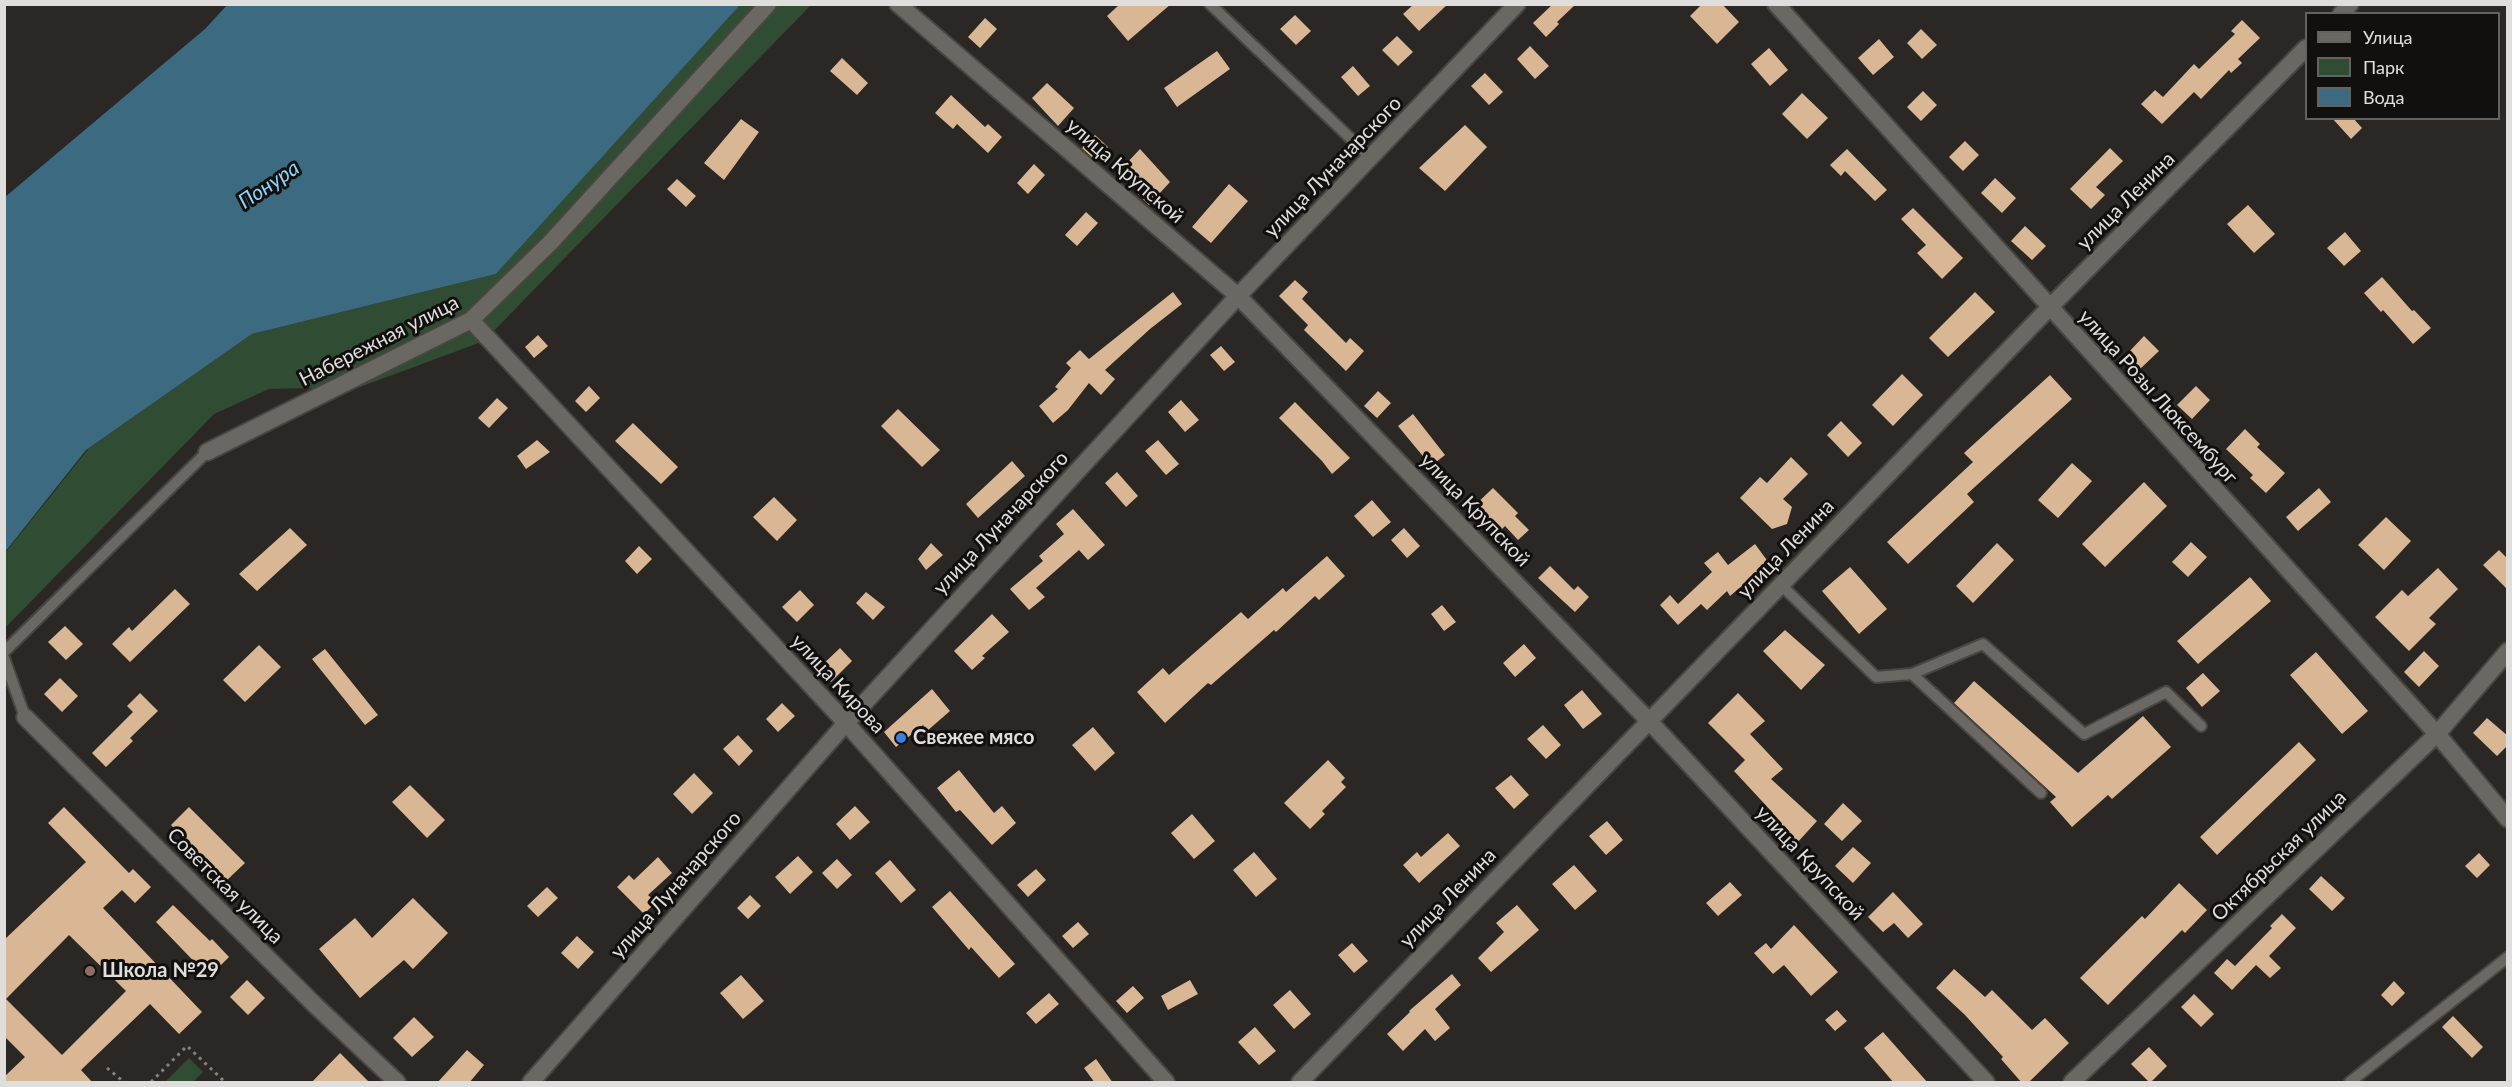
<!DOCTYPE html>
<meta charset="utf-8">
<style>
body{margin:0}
#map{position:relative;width:2512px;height:1087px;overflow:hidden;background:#2a2724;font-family:Lato,sans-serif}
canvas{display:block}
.frame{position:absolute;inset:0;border:6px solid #e0dedc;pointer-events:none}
.legend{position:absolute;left:2305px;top:12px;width:195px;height:108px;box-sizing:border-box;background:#12100f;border:2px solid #646261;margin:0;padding:8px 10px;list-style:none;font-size:18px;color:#e0dedc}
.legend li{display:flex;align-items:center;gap:12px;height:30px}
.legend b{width:30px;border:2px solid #646261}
</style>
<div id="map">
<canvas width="2512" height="1087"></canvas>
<div class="frame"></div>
<ul class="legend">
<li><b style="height:8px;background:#6b6864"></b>Улица</li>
<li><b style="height:16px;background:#304d34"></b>Парк</li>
<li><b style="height:16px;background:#3c6b81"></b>Вода</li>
</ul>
</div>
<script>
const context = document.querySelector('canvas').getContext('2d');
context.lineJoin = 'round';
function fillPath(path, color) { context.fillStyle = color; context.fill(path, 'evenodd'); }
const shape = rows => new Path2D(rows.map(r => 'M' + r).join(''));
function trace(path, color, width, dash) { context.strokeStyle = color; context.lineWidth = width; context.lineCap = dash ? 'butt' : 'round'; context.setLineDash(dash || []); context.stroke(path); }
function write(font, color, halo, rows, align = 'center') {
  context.font = font + ' Lato,sans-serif'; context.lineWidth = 6; context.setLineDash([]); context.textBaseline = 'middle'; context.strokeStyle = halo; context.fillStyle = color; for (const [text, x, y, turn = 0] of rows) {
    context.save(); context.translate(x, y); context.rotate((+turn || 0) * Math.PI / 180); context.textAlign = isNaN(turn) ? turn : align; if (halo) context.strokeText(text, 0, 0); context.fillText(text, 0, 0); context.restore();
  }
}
fillPath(shape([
 [740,5,811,5,484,341,360,387,269,389,214,414,5,628,5,553,89,448,252,334,496,274],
 [189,1058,203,1072,193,1082,165,1082]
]), '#304d34');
fillPath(shape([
 [228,4,740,5,496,274,252,334,86,450,5,552,5,197,205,29]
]), '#3c6b81');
fillPath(shape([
 [1120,4,1171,4,1128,41,1107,16],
 [1414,4,1448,4,1419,31,1403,14],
 [1553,4,1576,4,1557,22,1559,24,1546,37,1533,23],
 [1702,4,1722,4,1739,22,1717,44,1690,16],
 [1295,15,1311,31,1296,45,1280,29],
 [985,18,997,29,980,48,968,37],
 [2242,20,2260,38,2238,59,2242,63,2231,73,2229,70,2201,99,2194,92,2162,124,2141,104,2155,90,2163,97,2194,64,2199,69,2235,34,2231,31],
 [1921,29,1937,45,1922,59,1907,43],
 [1397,36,1413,52,1398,66,1382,50],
 [1879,39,1894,57,1873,75,1858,58],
 [1530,46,1549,66,1535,79,1517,59],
 [1769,48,1788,70,1770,86,1751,64],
 [1217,51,1230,69,1177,107,1164,88],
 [842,58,868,83,857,95,830,71],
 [1353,66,1370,86,1358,96,1341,77],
 [1485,73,1503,92,1489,105,1471,86],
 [1047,83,1074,108,1058,126,1032,98],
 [1923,91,1937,105,1921,121,1907,107],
 [1802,93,1828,118,1807,139,1782,114],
 [951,95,985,127,988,124,1002,137,988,153,957,124,953,129,935,113],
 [2332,118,2353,118,2362,128,2351,139],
 [741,119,759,132,724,180,704,163],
 [1465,125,1487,147,1445,191,1419,168],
 [1095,135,1108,147,1095,160,1082,148],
 [1965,141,1979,155,1963,171,1949,157],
 [2110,148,2123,161,2096,187,2105,195,2091,209,2070,189],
 [1140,149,1170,182,1149,205,1137,193,1143,186,1123,167],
 [1847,149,1887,190,1875,201,1845,171,1841,176,1830,165],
 [1034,164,1045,175,1028,194,1017,183],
 [1995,178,2016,198,2002,213,1981,193],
 [677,179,696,196,686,207,667,189],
 [1229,184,1248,201,1211,243,1192,227],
 [2248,205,2275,234,2254,253,2227,224],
 [1913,208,1963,258,1942,279,1917,253,1926,245,1901,219],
 [1086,212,1098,223,1077,246,1065,235],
 [2025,226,2046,246,2032,260,2011,241],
 [2345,232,2361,251,2344,266,2327,248],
 [2382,277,2412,311,2414,310,2431,328,2413,344,2383,310,2381,312,2364,293],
 [1295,280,1308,292,1302,299,1346,343,1350,338,1364,351,1346,371,1304,330,1308,325,1279,296],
 [1173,292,1182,304,1150,329,1105,370,1115,379,1101,395,1089,383,1068,410,1053,423,1039,406,1058,389,1055,387,1071,368,1066,363,1080,350,1089,359],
 [1975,292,1995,312,1948,357,1929,338],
 [538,335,548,346,534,358,525,347],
 [2144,336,2159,351,2140,369,2126,355],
 [1221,346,1235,362,1224,371,1210,355],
 [1902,374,1923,395,1893,426,1872,405],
 [2050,375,2072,399,1967,494,1974,502,1908,564,1887,542,1973,462,1964,453],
 [589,386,600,398,586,412,575,401],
 [2196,386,2210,400,2192,419,2177,405],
 [1378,391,1391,403,1377,418,1364,406],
 [497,398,508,408,489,428,478,418],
 [1181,400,1199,420,1185,432,1168,412],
 [1295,402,1350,458,1332,474,1322,461,1279,418],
 [898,409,940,450,922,467,881,426],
 [1413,414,1445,455,1431,466,1398,426],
 [1841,421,1862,443,1848,457,1827,435],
 [633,423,678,467,661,484,615,441],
 [2245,429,2260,444,2257,447,2285,473,2266,493,2250,478,2253,475,2226,449],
 [537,440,550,452,526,469,517,456],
 [1158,440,1179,464,1166,475,1145,451],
 [1791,457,1808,474,1783,499,1792,507,1787,524,1772,529,1740,498,1760,477,1767,483],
 [1012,461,1025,476,978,518,966,504],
 [2072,463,2092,481,2058,518,2038,500],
 [1117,472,1138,496,1126,507,1105,483],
 [2144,482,2167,506,2105,567,2082,544],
 [1493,488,1518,513,1515,516,1529,530,1518,540,1505,526,1498,533,1472,508],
 [2319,488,2331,502,2298,531,2286,517],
 [774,497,797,520,777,541,753,517],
 [1372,500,1391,522,1373,537,1354,516],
 [1073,509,1105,545,1088,560,1079,550,1036,588,1045,597,1029,610,1010,589,1043,561,1039,556,1064,534,1056,524],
 [2386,517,2411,541,2384,570,2358,545],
 [290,528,307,545,257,591,239,574],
 [1404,528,1420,546,1407,558,1391,540],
 [2191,542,2207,557,2188,577,2172,562],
 [931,543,943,555,926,570,918,559],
 [1997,543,2014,560,1973,603,1956,586],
 [1755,544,1769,563,1730,596,1727,591,1707,610,1701,604,1678,625,1660,605,1670,595,1678,604,1712,572,1704,563,1718,552,1728,565],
 [639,546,652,559,637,574,625,561],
 [2499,550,2508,559,2508,590,2483,565],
 [1327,556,1345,576,1319,600,1315,596,1276,632,1274,630,1211,685,1208,683,1165,723,1137,692,1163,668,1169,675,1241,612,1248,619,1283,588,1286,592],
 [1550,566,1574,590,1578,586,1589,597,1575,612,1538,578],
 [1850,567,1887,609,1859,634,1822,591],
 [2438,568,2458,589,2429,618,2436,624,2409,651,2375,617,2402,590,2408,596],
 [2250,577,2271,601,2198,664,2177,641],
 [175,589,190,604,130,662,112,644,129,627,132,631],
 [800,590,814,605,797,622,782,607],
 [866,592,885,607,873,620,856,603],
 [1442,605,1456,622,1444,631,1431,614],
 [992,614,1009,632,982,656,985,658,972,670,954,651],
 [65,626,83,644,66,660,48,642],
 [1785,630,1825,665,1801,690,1763,651],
 [1524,644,1536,658,1515,677,1503,663],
 [259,645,281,667,245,702,223,680],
 [840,648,852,661,831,682,818,669],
 [325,649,378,715,365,725,312,659],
 [2424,651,2439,666,2419,687,2404,672],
 [2316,652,2368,711,2342,734,2290,675],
 [2203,673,2220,691,2202,707,2186,688],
 [60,678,78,696,62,712,44,694],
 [1974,681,2078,773,2143,716,2171,747,2112,799,2108,795,2072,827,2050,802,2056,797,1954,703],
 [932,689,950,711,927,731,923,725,896,747,884,732],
 [1582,690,1602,714,1583,729,1564,705],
 [140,693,158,711,130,738,133,741,106,767,92,753,133,712,127,706],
 [1738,693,1765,721,1750,734,1783,769,1771,779,1817,821,1797,843,1769,818,1773,813,1734,771,1745,760,1708,723],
 [782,703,795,716,778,732,766,719],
 [2487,718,2508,736,2508,745,2497,756,2473,733],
 [1543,725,1561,745,1546,759,1527,739],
 [1093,727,1115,753,1095,771,1072,745],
 [738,735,753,751,739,766,723,749],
 [2299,742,2316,760,2217,855,2200,837],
 [1328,760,1345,778,1341,782,1346,787,1322,811,1325,814,1310,829,1284,803],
 [959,770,994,813,1002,806,1016,823,992,845,960,810,956,812,937,788],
 [694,773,713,793,692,814,673,794],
 [1511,775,1529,795,1514,809,1495,788],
 [410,785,445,820,427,838,392,802],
 [1843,803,1862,821,1842,841,1824,824],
 [855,806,870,822,850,840,836,824],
 [64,807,129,873,133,869,151,887,135,903,122,890,103,908,202,1012,179,1034,150,1004,81,1070,93,1083,4,1083,4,1077,25,1057,4,1036,4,940,86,862,48,823],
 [69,935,126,991,62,1055,6,999],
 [189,807,245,863,226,881,171,825],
 [1192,814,1215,841,1194,859,1171,833],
 [1607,821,1623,840,1606,855,1589,836],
 [1448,833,1460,846,1419,883,1403,865,1417,852,1421,857],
 [1853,847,1871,863,1853,883,1835,866],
 [1254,852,1277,879,1256,897,1233,870],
 [2479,853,2490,865,2477,878,2465,866],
 [798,856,813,872,790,894,775,877],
 [658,857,672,873,648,895,656,902,644,914,617,887,629,875,634,880],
 [837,859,852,875,837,889,822,873],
 [890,860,916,890,901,903,875,873],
 [1574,865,1597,891,1575,910,1552,884],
 [1036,869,1046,880,1028,897,1017,885],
 [2321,876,2345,898,2332,911,2309,889],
 [1730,882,1742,895,1718,916,1706,903],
 [2179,883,2207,910,2185,933,2182,930,2108,1005,2080,978,2142,916,2145,919],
 [547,887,558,898,538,917,527,906],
 [950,891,1015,964,999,978,971,947,969,950,932,907],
 [1893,892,1923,924,1908,938,1894,923,1883,932,1868,917],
 [750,895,761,906,748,919,737,908],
 [413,898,448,933,413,969,404,960,360,998,319,949,355,918,372,938],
 [173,905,210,941,212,939,229,957,209,977,156,922],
 [1517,905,1539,930,1491,972,1478,958,1504,932,1496,923],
 [2282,914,2296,928,2269,956,2281,968,2270,978,2256,965,2232,990,2214,973,2227,959,2235,966,2272,928,2270,926],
 [1078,922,1089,934,1073,948,1062,936],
 [1794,925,1838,972,1811,996,1784,965,1773,974,1754,953,1766,943,1771,949],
 [577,936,594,952,578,969,561,953],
 [1352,943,1368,961,1354,973,1338,955],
 [1954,969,1985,997,1992,990,2032,1030,2045,1018,2069,1043,2028,1083,2022,1083,2001,1059,2003,1057,1965,1015,1936,988],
 [1452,974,1461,985,1435,1009,1450,1028,1435,1041,1425,1029,1403,1051,1387,1034,1410,1012,1409,1011],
 [741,975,764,1001,743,1019,720,993],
 [247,980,265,998,248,1015,230,997],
 [1190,980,1198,994,1168,1010,1161,996],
 [2394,981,2405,993,2392,1006,2381,995],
 [1133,986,1144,998,1127,1013,1116,1001],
 [1290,990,1311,1014,1294,1029,1273,1005],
 [1049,993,1059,1004,1036,1024,1026,1013],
 [2194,994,2214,1014,2201,1027,2181,1007],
 [1837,1010,1847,1021,1835,1031,1825,1020],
 [2453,1016,2483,1047,2472,1058,2442,1027],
 [414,1017,434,1037,412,1057,393,1038],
 [1255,1027,1276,1051,1259,1065,1238,1042],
 [1883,1032,1928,1083,1894,1083,1864,1048],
 [2149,1047,2167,1066,2150,1083,2131,1064],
 [467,1050,484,1065,469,1083,437,1083],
 [340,1053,370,1083,311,1083],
 [1096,1059,1113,1083,1095,1083,1084,1068]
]), '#dab794');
const service = shape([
 [1210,4,1371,158],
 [1780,584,1876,677,1912,674,1983,644,2084,734,2166,692,2201,726],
 [4,652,207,452],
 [4,658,25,717],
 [1912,674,2041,793],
 [2350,1082,2508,957]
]);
const minor = shape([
 [898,4,1238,296,1649,721,1986,1082],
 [1776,4,2437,734,2508,819],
 [471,320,846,723,1166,1082],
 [207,452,471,320,551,242,768,4],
 [25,717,317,1007,397,1082],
 [531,1082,846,723,1238,296,1517,4],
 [2072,1082,2437,734,2508,651]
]);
const tertiary = shape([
 [2341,14,2350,4],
 [1300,1082,2049,308,2306,48]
]);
trace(service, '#484643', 14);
trace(minor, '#484643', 20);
trace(tertiary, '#484643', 20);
trace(shape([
 [107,1068,124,1082],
 [151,1082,187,1046,225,1082]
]), '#84827f', 3, [3, 4.5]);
trace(service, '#6b6864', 10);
trace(minor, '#6b6864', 16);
trace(tertiary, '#6b6864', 16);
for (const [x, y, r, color] of [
 [901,738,6,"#3f7fe0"],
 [90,971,6,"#8d6e63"]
]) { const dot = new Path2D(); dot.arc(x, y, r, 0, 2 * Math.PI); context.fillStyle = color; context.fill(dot); trace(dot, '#12100f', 2); }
write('20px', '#e0dedc', '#12100f', [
 ["улица Луначарского",1333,167,-46],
 ["улица Крупской",1125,171,41],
 ["улица Ленина",2126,201,-45],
 ["Набережная улица",379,341,-27],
 ["улица Розы Люксембург",2158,397,48],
 ["улица Крупской",1475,510,46],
 ["улица Луначарского",1001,523,-47],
 ["улица Ленина",1786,549,-46],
 ["улица Кирова",838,684,47],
 ["Октябрьская улица",2279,856,-44],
 ["улица Крупской",1810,863,47],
 ["улица Луначарского",676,885,-49],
 ["Советская улица",225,886,45],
 ["улица Ленина",1448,898,-46]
]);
write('bold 20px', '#e0dedc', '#12100f', [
 ["Свежее мясо",913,738],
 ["Школа №29",102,971]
], 'left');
write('italic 21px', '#89d5fb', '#12100f', [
 ["Понура",269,185,-34]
]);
</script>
